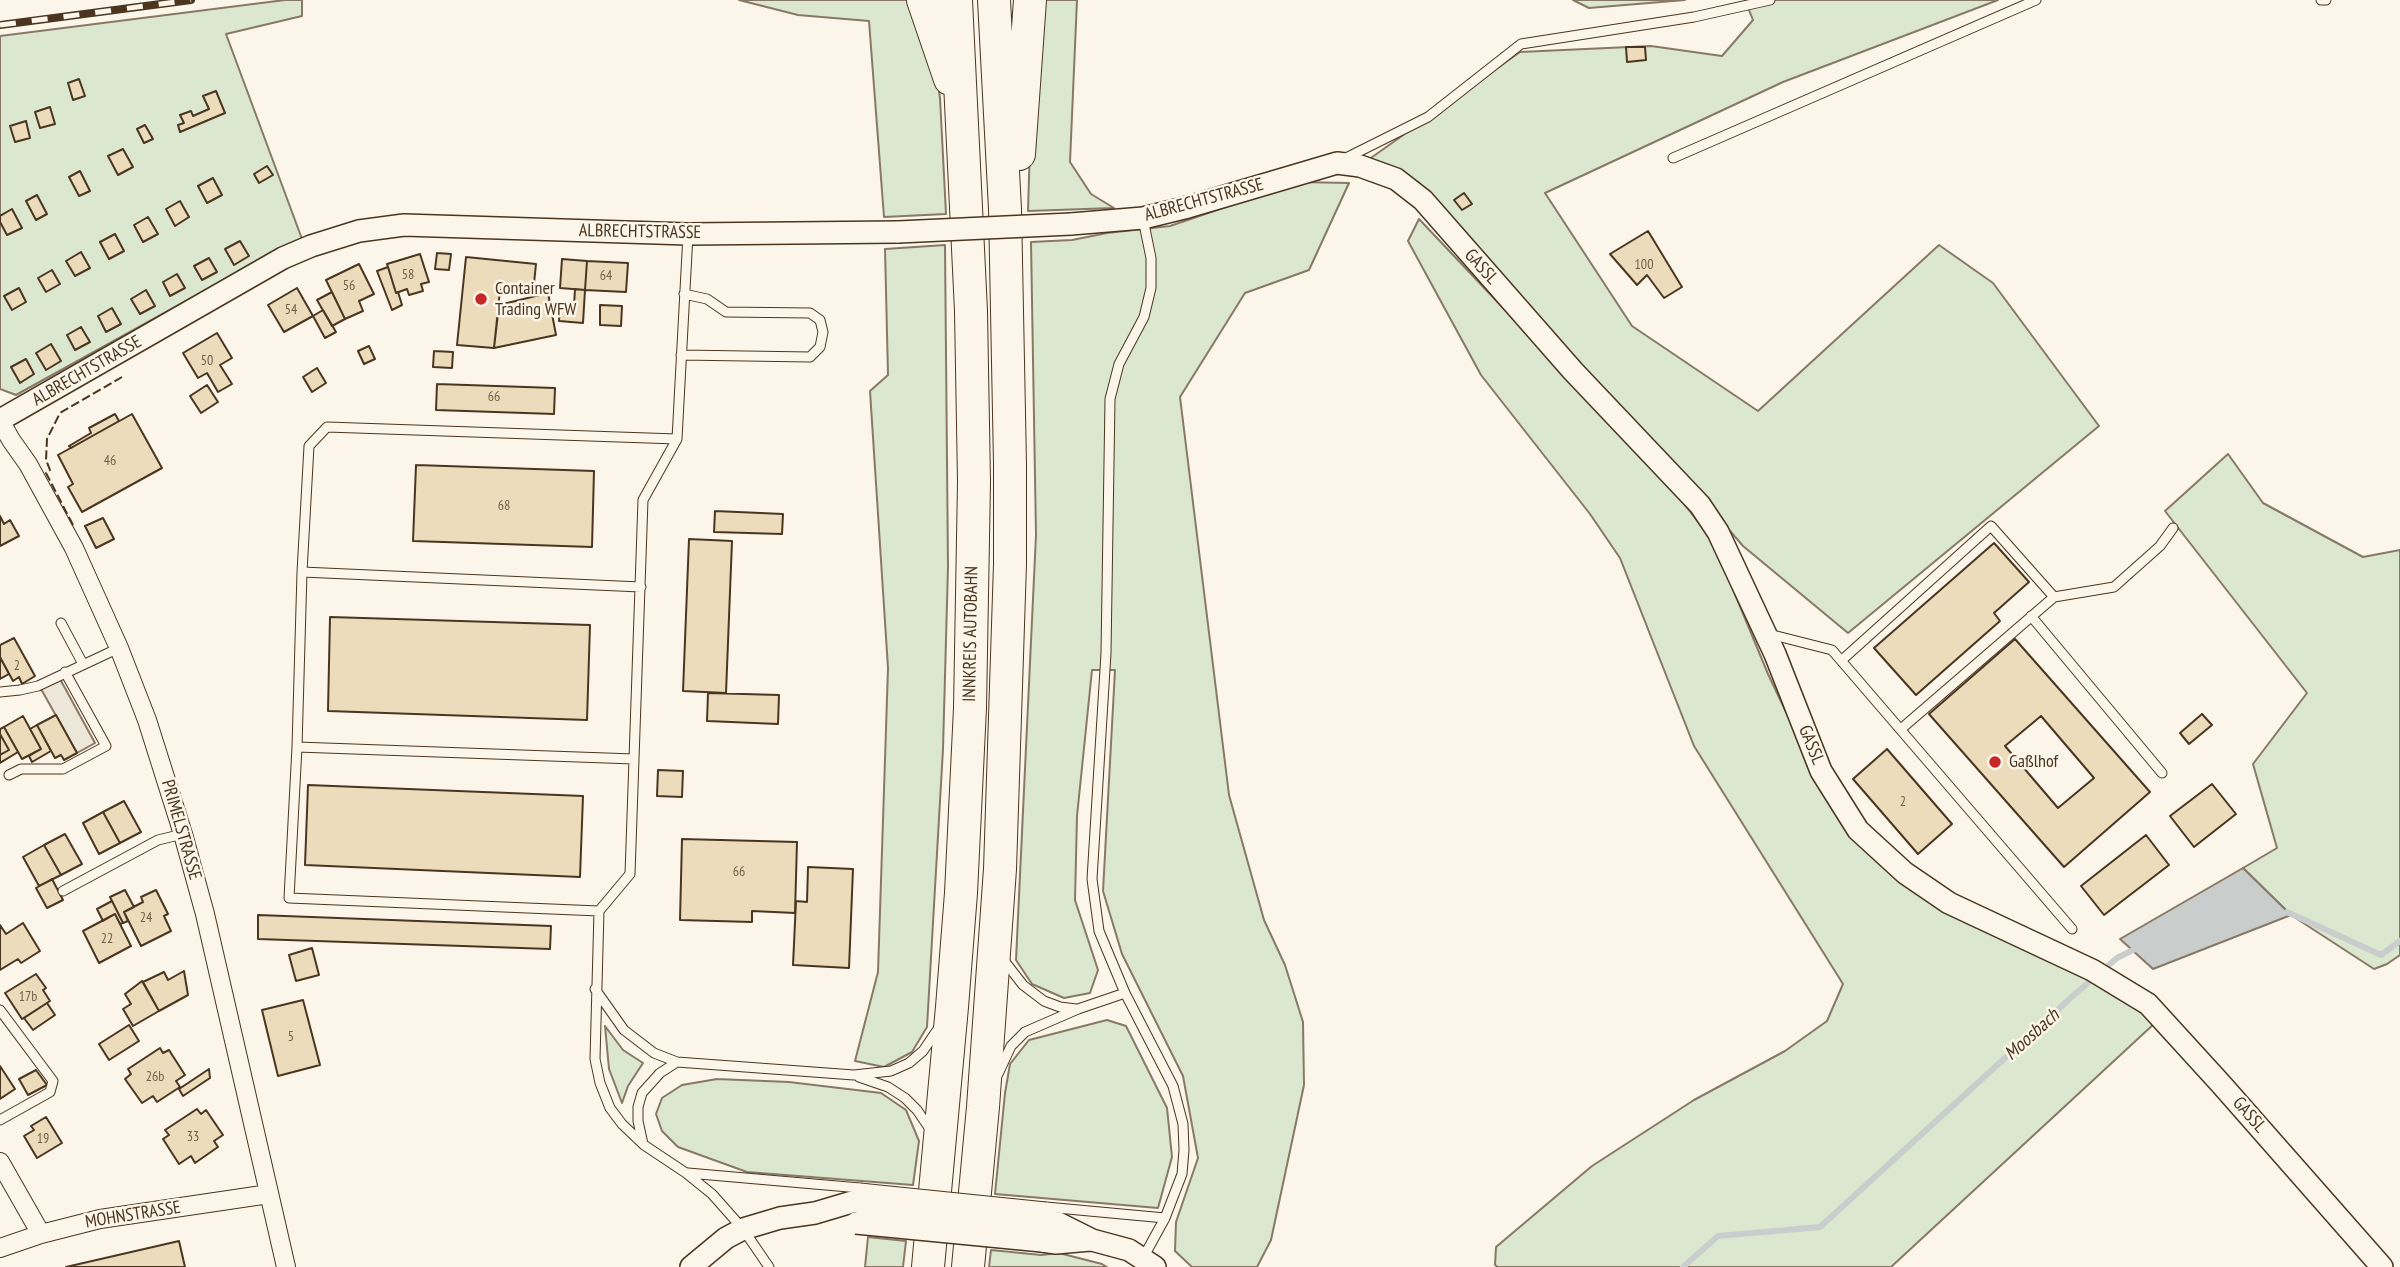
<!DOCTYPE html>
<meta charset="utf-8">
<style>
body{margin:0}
canvas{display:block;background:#fbf6e9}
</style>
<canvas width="2400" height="1267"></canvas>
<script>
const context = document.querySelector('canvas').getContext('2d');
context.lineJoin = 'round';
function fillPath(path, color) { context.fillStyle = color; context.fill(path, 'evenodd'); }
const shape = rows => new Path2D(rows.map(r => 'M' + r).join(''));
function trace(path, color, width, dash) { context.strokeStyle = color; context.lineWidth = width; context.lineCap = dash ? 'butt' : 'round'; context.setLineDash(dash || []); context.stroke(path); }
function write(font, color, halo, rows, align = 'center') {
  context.font = font + ' "PT Sans Narrow",sans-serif'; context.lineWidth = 5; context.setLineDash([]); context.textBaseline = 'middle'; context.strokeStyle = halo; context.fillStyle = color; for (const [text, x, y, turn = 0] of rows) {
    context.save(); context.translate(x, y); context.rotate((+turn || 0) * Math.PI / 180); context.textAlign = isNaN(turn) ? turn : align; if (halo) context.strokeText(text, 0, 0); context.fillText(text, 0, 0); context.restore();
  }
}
const green = shape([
 [285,0,302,0,302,16,226,34,302,239,280,249,16,395,0,389,0,36,285,0],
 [739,0,907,0,932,43,940,98,946,214,884,217,869,21,798,15,739,0],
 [1038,0,1077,0,1070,162,1091,194,1114,208,1028,211,1032,78,1038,0],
 [1573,0,1685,0,1589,8,1573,0],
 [1745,0,1998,0,1783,82,1545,193,1632,326,1758,411,1939,245,1993,283,2099,426,1848,633,1743,546,1649,437,1547,330,1418,182,1361,165,1520,52,1651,46,1722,56,1753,20,1745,0],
 [1299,182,1349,183,1309,270,1245,293,1180,397,1229,795,1264,920,1285,965,1303,1022,1304,1085,1271,1240,1257,1267,1192,1267,1175,1251,1176,1222,1198,1158,1183,1076,1122,954,1103,891,1115,670,1092,670,1077,816,1075,900,1098,970,1090,993,1064,998,1032,984,1016,960,1036,535,1031,242,1072,240,1107,233,1170,226,1299,182],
 [1419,219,1664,478,1713,541,1768,674,1822,788,1880,864,2103,983,2155,1023,1891,1267,1498,1267,1495,1265,1496,1247,1592,1166,1694,1100,1785,1051,1827,1021,1843,984,1694,746,1620,558,1590,514,1481,375,1408,241,1419,219],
 [945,245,948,567,943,749,927,1027,912,1052,884,1067,855,1061,878,972,888,668,870,391,888,375,885,249,945,245],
 [2228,454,2263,503,2363,557,2400,550,2400,955,2387,964,2374,969,2291,915,2243,868,2277,848,2253,764,2307,693,2165,511,2228,454],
 [1107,1020,1126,1026,1167,1108,1172,1157,1158,1208,995,1194,1005,1093,1010,1064,1029,1040,1107,1020],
 [605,1026,623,1050,643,1063,628,1086,622,1103,609,1069,605,1026],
 [717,1079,789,1082,881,1093,906,1110,919,1141,913,1185,747,1172,678,1147,662,1131,656,1114,662,1098,682,1085,717,1079],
 [868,1237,906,1241,903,1267,865,1267,868,1237],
 [991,1250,1041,1255,1059,1253,1102,1264,1107,1267,989,1267,991,1250]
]);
fillPath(green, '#dce7d0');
trace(green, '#887966', 2);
const parking = shape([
 [60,679,95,743,77,753,41,689,60,679]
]);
fillPath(parking, '#ede7d9');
trace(parking, '#887966', 2);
const water = shape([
 [2243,868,2291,915,2153,969,2120,939,2243,868]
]);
fillPath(water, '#c9cecd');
trace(water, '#887966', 2);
trace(shape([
 [2287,912,2381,955,2400,941],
 [1683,1267,1718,1236,1820,1227,2075,994,2117,958,2139,947]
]), '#c9cecd', 6);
const building = shape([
 [1626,47,1645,47,1646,60,1627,62,1626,47],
 [79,79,85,96,73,100,68,83,79,79],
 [216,91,225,113,180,132,178,125,184,123,180,115,191,111,193,116,209,109,203,96,216,91],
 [50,107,55,124,40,128,35,112,50,107],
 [26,121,30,138,15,142,10,126,26,121],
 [145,125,153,139,144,143,137,129,145,125],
 [123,149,133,167,118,175,108,156,123,149],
 [267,166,273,175,259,183,254,174,267,166],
 [80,171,90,191,79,196,69,177,80,171],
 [213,178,222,195,207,203,198,186,213,178],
 [1464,193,1472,204,1462,210,1454,200,1464,193],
 [37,195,47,214,36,220,26,201,37,195],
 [180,201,189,217,175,226,166,209,180,201],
 [12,209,22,228,7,235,0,222,0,216,12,209],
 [148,217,158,234,143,242,134,225,148,217],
 [1648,231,1682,287,1664,298,1647,275,1637,285,1610,254,1648,231],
 [115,234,124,251,109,259,100,242,115,234],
 [240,241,249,256,234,265,225,249,240,241],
 [81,252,90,268,75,276,66,261,81,252],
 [437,253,451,254,449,270,435,269,437,253],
 [420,254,429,282,421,284,423,291,409,295,407,289,396,293,387,264,420,254],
 [466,257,536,264,533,293,500,290,494,348,457,345,466,257],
 [209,258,217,272,202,280,194,266,209,258],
 [562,259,587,261,585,290,560,288,562,259],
 [587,261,628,263,626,292,585,290,587,261],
 [359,264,374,294,359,301,363,311,345,319,326,280,359,264],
 [388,267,396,293,398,292,402,305,392,310,377,271,388,267],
 [52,270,60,284,46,292,38,278,52,270],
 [177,274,185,288,170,296,163,282,177,274],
 [19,288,26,302,12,310,4,296,19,288],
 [297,288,313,316,284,332,268,305,297,288],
 [575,289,585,290,583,323,559,321,560,305,574,306,575,289],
 [146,290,155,306,140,314,131,299,146,290],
 [332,292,345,319,332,326,317,300,332,292],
 [548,293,556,335,494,348,499,305,548,293],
 [600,305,622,306,621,326,600,325,600,305],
 [112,308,121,324,106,332,98,316,112,308],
 [323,310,336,332,325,338,313,316,323,310],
 [81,327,90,342,75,350,67,335,81,327],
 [217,333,232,358,220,365,232,384,218,392,207,373,198,378,183,353,217,333],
 [51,344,61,361,46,370,36,353,51,344],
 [369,346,375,359,364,364,358,351,369,346],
 [434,351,453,352,452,368,433,367,434,351],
 [26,359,34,374,20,383,11,367,26,359],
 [317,368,326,383,312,392,303,377,317,368],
 [437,384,555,388,554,414,436,410,437,384],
 [207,385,218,402,201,413,190,396,207,385],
 [115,414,119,421,71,448,69,446,91,433,89,428,115,414],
 [132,414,162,468,82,512,68,487,73,484,58,455,132,414],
 [416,465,594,471,592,547,413,541,416,465],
 [715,511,783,514,782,534,714,532,715,511],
 [0,516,4,524,10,520,19,536,0,546,0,516],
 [103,518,114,539,96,548,85,526,103,518],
 [689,539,732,541,726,693,683,691,689,539],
 [1994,543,2029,582,1994,613,2000,621,1916,695,1874,648,1994,543],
 [330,617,590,625,587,720,328,711,330,617],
 [14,638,35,676,22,684,19,677,13,681,0,657,0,645,14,638],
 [2015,639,2150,792,2064,867,1929,714,2015,639],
 [2041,716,2094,778,2058,808,2005,746,2041,716],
 [0,657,9,674,0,679,0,657],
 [708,693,779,695,778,724,707,721,708,693],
 [2202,714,2212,725,2189,744,2180,733,2202,714],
 [56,715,77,753,64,760,61,755,55,758,37,725,56,715],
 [23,716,41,749,22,759,4,727,23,716],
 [37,725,51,751,32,762,29,756,41,749,30,729,37,725],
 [4,727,18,752,0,763,0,755,9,750,0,734,0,729,4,727],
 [0,734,9,750,0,755,0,734],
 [1887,749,1952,824,1918,854,1853,779,1887,749],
 [658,770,683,771,682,797,657,796,658,770],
 [2212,784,2236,814,2194,847,2170,816,2212,784],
 [308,785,583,796,580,877,305,865,308,785],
 [124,801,141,832,120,843,103,812,124,801],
 [103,812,120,843,99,854,83,823,103,812],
 [65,834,82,864,61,875,44,845,65,834],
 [2146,835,2169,865,2104,915,2081,886,2146,835],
 [682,839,797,842,795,913,752,911,752,922,680,920,682,839],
 [44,845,61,875,39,886,23,857,44,845],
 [808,867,853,869,849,968,793,965,796,901,807,902,808,867],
 [52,879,63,900,47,908,36,888,52,879],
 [125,890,134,907,124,912,128,921,123,923,110,897,125,890],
 [156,890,168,914,164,916,171,931,141,946,124,912,143,902,141,897,156,890],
 [112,901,123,923,120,924,115,914,103,921,97,909,112,901],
 [115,914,131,946,99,963,83,931,115,914],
 [258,915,551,926,550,949,258,939,258,915],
 [23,923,40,951,21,963,18,959,0,970,0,925,6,934,23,923],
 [312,948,319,975,296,981,289,955,312,948],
 [184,971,188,995,159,1011,143,982,164,972,168,980,184,971],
 [36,974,46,988,43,990,50,1001,22,1019,5,993,36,974],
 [142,981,159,1011,133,1026,123,1009,131,1004,125,994,142,981],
 [303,1000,320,1065,278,1076,262,1010,303,1000],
 [47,1003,55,1015,33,1030,24,1018,47,1003],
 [129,1025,139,1041,109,1060,99,1044,129,1025],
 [160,1048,163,1053,169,1050,185,1075,176,1081,180,1087,157,1102,153,1096,142,1103,125,1079,131,1074,128,1069,160,1048],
 [0,1066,15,1089,0,1099,0,1066],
 [209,1069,210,1078,183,1096,179,1089,209,1069],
 [36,1070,47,1085,28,1095,19,1079,36,1070],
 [197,1109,201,1114,206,1110,223,1135,214,1141,218,1147,195,1163,191,1156,179,1164,163,1139,169,1135,165,1130,197,1109],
 [46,1117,62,1143,37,1158,24,1136,34,1130,31,1126,46,1117],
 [179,1241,185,1267,66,1267,179,1241]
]);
fillPath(building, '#ecdcbc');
trace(building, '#4a3520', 2);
const service = shape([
 [2321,0,2326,0],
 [1673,158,2036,0],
 [1344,159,1428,117,1521,44,1694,17,1770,0],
 [688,234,677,439,643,500,630,874,599,911,595,1059,600,1083,610,1108,622,1124,644,1145,686,1173,712,1194,743,1229,769,1267],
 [681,355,810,357,820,347,823,332,820,320,810,313,726,312,707,299,684,294],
 [302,572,309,446,327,427,677,439],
 [2031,616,2162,773],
 [61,623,83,664],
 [1769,634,1832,650,2072,929],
 [1842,660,1991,526,2054,597,2114,587,2160,546,2173,528],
 [0,692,20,690,38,686,119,648],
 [1901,729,2054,597],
 [297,747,302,572,641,587],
 [9,775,21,769,63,769,106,746,65,672],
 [63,891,158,840,183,834],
 [599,911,289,898,297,747,634,759],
 [1002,958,1023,985,1044,1001,1060,1007,1076,1009],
 [595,989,624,1030,654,1053,677,1062],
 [1125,993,1099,931,1092,879,1106,653,1110,399,1119,364,1144,317,1151,288,1151,258,1143,219],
 [0,1010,53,1081,50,1092,0,1120],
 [998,1074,1011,1046,1025,1032,1078,1009,1125,993,1173,1086,1183,1124,1184,1150,1182,1174,1165,1218,1143,1258],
 [859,1077,888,1087,905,1098,917,1110,932,1132],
 [643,1144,638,1121,638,1107,642,1093,660,1073,677,1062,854,1075,891,1071,909,1063,923,1051,940,1026],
 [688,1173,860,1188],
 [1046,1207,1165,1218]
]);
const minor = shape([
 [0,420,11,440,28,464,74,548,119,648,147,720,183,834,205,914,286,1267],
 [0,1162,41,1234],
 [0,1248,41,1234,100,1219,269,1194]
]);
const tertiary = shape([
 [1071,224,1143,218,1188,207,1337,163,1360,166,1396,179,1423,200,1573,371,1700,505,1718,532,1775,654,1821,771,1858,830,1905,873,1949,903,2092,970,2148,1004,2221,1084,2382,1267],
 [0,420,283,258,311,246,359,231,404,225,688,234,898,232],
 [1044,1221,1058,1223,1092,1240,1129,1250,1155,1267],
 [1042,1241,1056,1243,1090,1240],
 [691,1267,726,1238,743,1229,780,1218,815,1213,852,1202,858,1202]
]);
const motorway = shape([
 [923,0,950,79],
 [1019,154,1030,0],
 [928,1267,952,1007,961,893,970,708,974,482,971,311,956,0],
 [968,1267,983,1107,1000,869,1010,564,1010,464,1005,209,994,0]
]);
trace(service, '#4a3520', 11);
trace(minor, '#4a3520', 20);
trace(tertiary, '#4a3520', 24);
trace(motorway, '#4a3520', 34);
trace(service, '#fbf6e9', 9);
trace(minor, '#fbf6e9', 18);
trace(tertiary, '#fbf6e9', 21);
trace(motorway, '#fbf6e9', 32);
const rail = shape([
 [0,25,191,0]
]);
trace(rail, '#4a3520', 8);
trace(rail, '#fbf6e9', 5, [16]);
const serviceBridge = shape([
 [860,1188,1046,1207]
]);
const tertiaryBridge = shape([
 [898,232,1071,224],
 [858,1202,1044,1221],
 [856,1223,1042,1241]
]);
trace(serviceBridge, '#4a3520', 11, []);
trace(tertiaryBridge, '#4a3520', 24, []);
trace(serviceBridge, '#fbf6e9', 9);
trace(tertiaryBridge, '#fbf6e9', 21);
trace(shape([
 [73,525,46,473,50,470,46,460,47,439,60,413,122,377]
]), '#4a3520', 2, [9, 3.5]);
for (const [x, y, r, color] of [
 [481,299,7,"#c62828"],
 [1995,762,7,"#c62828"]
]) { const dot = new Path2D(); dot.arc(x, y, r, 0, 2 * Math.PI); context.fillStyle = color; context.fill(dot); trace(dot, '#fbf6e9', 2.5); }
write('14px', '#725f47', null, [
 ["100",1644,265],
 ["58",408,275],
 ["64",606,276],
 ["56",349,286],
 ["54",291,310],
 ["50",207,361],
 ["66",494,397],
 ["46",110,461],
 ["68",504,506],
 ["2",17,666],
 ["2",1903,802],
 ["66",739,872],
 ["24",146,918],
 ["22",107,939],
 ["17b",28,997],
 ["5",291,1037],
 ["26b",155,1077],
 ["33",193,1137],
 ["19",43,1139]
]);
write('18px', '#4a3520', '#fbf6e9', [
 ["ALBRECHTSTRASSE",1204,200,-15],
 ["ALBRECHTSTRASSE",640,232,1],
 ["GASSL",1481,267,48],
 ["ALBRECHTSTRASSE",87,371,-30],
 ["INNKREIS AUTOBAHN",971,634,-89],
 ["GASSL",1811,745,68],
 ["PRIMELSTRASSE",181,830,74],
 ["GASSL",2249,1115,49],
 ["MOHNSTRASSE",133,1215,-9]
]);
write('18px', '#4a3520', '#fbf6e9', [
 ["Container",495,289],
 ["Trading WFW",495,310],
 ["Gaßlhof",2009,762]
], 'left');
write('italic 19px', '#4a3520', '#fbf6e9', [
 ["Moosbach",2032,1035,-42]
]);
</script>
